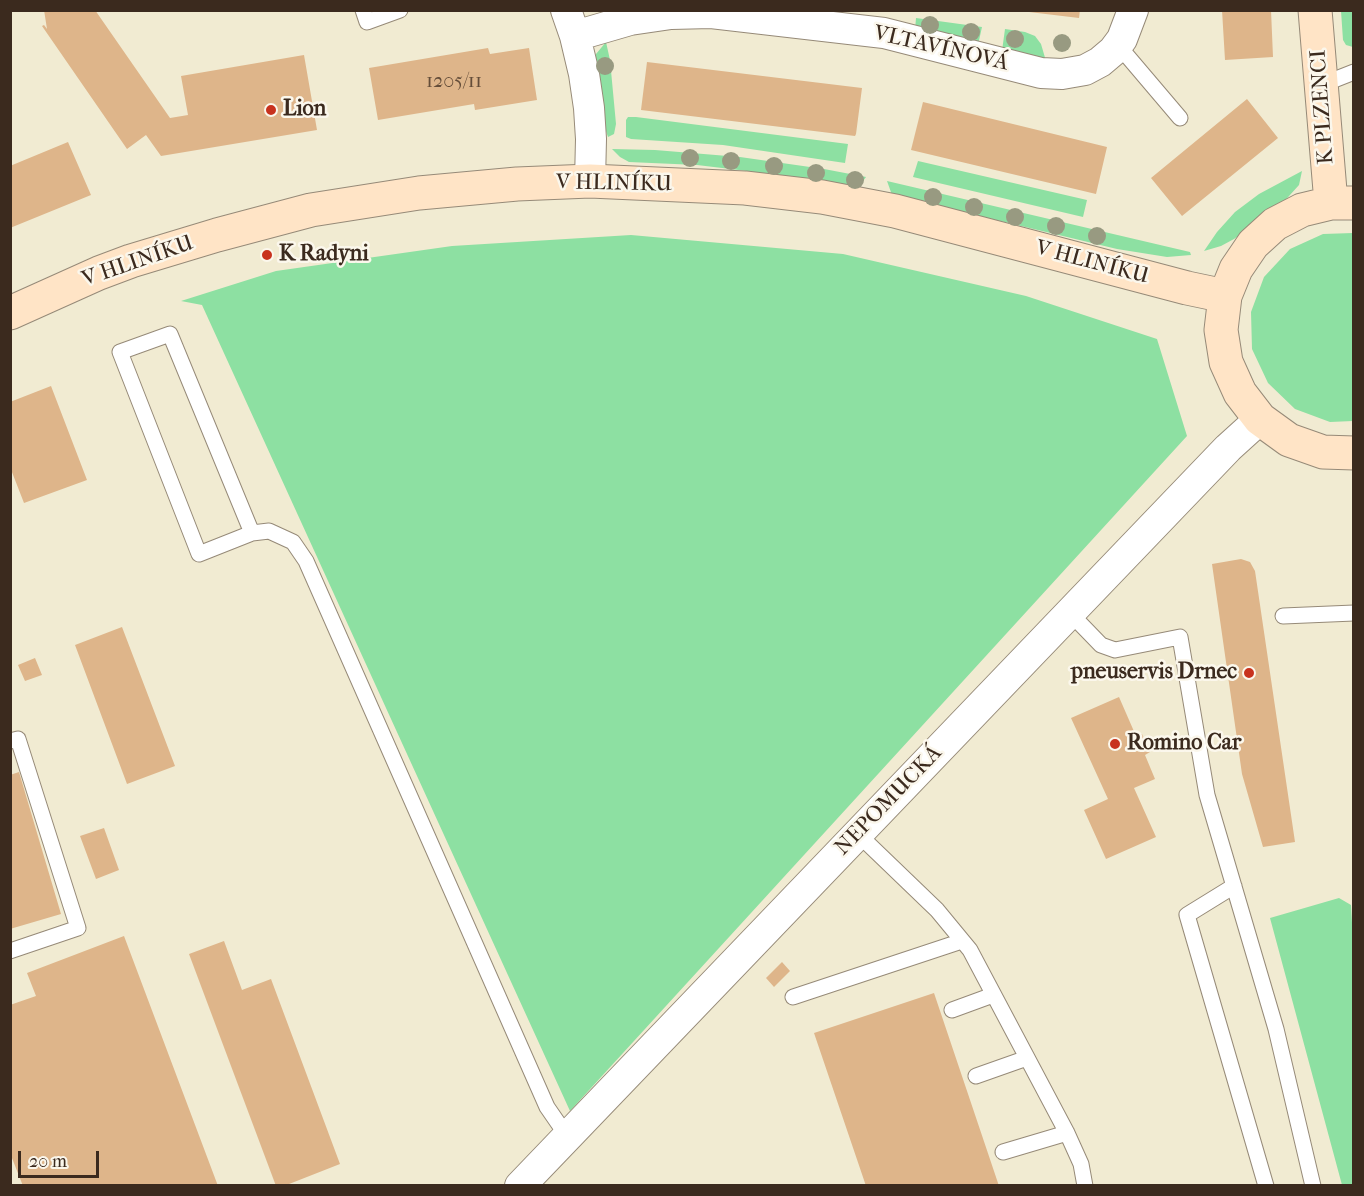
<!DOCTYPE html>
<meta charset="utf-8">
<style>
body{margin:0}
#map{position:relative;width:1364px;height:1196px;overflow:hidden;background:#f1ebd2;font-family:"IM FELL French Canon",serif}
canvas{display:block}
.frame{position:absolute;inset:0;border:12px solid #3b2a1e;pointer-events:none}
.scale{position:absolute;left:18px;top:1151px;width:81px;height:27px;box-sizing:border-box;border:3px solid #3b2a1e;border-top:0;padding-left:8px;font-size:18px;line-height:21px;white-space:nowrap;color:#3b2a1e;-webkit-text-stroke:4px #fbf7ec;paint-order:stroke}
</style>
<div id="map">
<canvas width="1364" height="1196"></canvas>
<div class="frame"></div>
<div class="scale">20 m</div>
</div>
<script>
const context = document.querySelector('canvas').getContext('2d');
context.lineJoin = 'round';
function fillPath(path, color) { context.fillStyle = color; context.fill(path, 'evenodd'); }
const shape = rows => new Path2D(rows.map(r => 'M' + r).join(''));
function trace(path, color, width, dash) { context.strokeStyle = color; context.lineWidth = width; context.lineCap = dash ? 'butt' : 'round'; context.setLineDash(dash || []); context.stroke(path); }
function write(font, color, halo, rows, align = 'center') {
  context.font = font + ' "IM FELL French Canon",serif'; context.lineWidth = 5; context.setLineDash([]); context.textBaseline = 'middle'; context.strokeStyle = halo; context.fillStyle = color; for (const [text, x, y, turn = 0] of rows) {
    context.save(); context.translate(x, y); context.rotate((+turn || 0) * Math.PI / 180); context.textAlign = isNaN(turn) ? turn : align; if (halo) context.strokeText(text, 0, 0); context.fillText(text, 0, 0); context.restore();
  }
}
fillPath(shape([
 [1341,11,1353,11,1353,47,1346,45,1343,40],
 [916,18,982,27,978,45,915,30],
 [1005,29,1025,32,1035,36,1041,44,1046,61,1002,51],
 [606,42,610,60,616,124,614,134,608,137,602,119,595,63,596,54],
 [628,117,636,117,848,144,845,163,723,145,631,139,626,137,626,120],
 [612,149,655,150,740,157,824,169,866,177,858,188,822,181,739,170,697,165,629,162,620,157],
 [918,161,1087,200,1083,217,913,177],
 [1302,171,1299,185,1280,206,1234,239,1221,246,1204,251,1217,232,1235,212,1259,194],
 [887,181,1190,252,1191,255,1167,257,1117,249,892,195],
 [1353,233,1353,421,1330,422,1295,409,1268,383,1252,349,1251,312,1264,277,1290,249,1323,234],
 [631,235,843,254,1026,296,1157,339,1187,436,570,1111,202,305,181,301,276,271,452,246],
 [1339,898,1351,905,1353,940,1353,1185,1342,1185,1270,918]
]), '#8de0a2');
fillPath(shape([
 [44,10,95,10,170,118,188,115,181,76,304,55,317,130,161,156,146,135,127,149,42,26,44,25,47,29],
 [1029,10,1080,10,1079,18,1029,12],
 [1222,10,1271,10,1273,57,1225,60],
 [488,48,490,54,529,48,537,100,475,110,474,104,378,120,369,68],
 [647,62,862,88,856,134,855,136,641,110],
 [1247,99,1278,138,1182,216,1151,178],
 [923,102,1107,147,1096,194,911,150],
 [68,142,91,195,10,228,10,166],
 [51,386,87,480,24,503,10,467,10,402],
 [1241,559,1250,562,1255,571,1295,842,1263,847,1242,774,1212,564],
 [122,627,175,766,127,784,75,645],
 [35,658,42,675,25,681,18,665],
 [1119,697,1136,736,1142,734,1150,752,1145,755,1155,779,1134,788,1156,837,1106,859,1084,810,1108,799,1071,718],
 [19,772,61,914,10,929,10,775],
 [104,828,119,870,96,879,80,836],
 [124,936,218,1186,23,1186,10,1153,10,1021,12,1021,10,1015,10,1005,36,996,27,973],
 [224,941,242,990,271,979,340,1164,284,1186,276,1186,189,954],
 [782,962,790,971,774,987,766,978],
 [934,993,999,1186,866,1186,814,1033]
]), '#deb58a');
const lane = shape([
 [363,10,367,22,400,10],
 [1118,45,1180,118],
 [1321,85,1354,72],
 [252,533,199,554,120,352,170,334,252,533,269,531,293,542,306,561,547,1107,567,1136],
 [1070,613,1101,645,1115,650,1180,637,1207,795,1276,1029,1313,1186],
 [1283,616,1354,613],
 [10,741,18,739,78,928,10,951],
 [858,834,937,910,970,950,1067,1133,1081,1164,1085,1186],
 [1234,886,1187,915,1266,1186],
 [793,997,962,941],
 [952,1010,993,995],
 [976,1076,1027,1058],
 [1003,1152,1067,1133]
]);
const street = shape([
 [566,10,575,36,584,74,589,108,591,139,590,181],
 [575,36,630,20,671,14,711,13,884,33,1041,73,1062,74,1085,70,1100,62,1113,51,1122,39,1133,10],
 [520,1186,1228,448,1260,419]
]);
const secondary = shape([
 [1315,10,1331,203],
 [1354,203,1331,203,1302,210,1275,224,1253,244,1236,269,1225,296,1221,330,1226,362,1240,393,1260,419,1289,440,1323,452,1354,453],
 [10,313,99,273,131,261,217,235,311,210,419,193,517,184,590,181,745,188,822,197,895,211,1187,288,1225,296]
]);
trace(lane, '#968a78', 17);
trace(street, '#968a78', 32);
trace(secondary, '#968a78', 35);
trace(lane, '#fff', 15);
trace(street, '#fff', 30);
trace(secondary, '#ffe4c6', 33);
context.fillStyle = '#989a81';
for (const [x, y] of [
 [930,25],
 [971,32],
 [1015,39],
 [1062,43],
 [605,66],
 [690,158],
 [731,161],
 [774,166],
 [816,173],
 [855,180],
 [933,197],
 [974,207],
 [1015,217],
 [1056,226],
 [1097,236]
]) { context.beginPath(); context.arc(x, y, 9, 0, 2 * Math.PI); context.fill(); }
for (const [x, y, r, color] of [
 [271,110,6,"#c8321e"],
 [267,255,6,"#c8321e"],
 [1249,673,6,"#c8321e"],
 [1115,744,6,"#c8321e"]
]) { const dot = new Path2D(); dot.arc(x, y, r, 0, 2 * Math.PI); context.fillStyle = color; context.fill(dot); trace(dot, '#fbf7ec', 2); }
write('20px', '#644d39', null, [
 ["1205/11",454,82]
]);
write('22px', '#3b2a1e', '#fbf7ec', [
 ["VLTAVÍNOVÁ",941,49,13],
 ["K PLZENCI",1323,107,-94],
 ["V HLINÍKU",614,184,1],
 ["V HLINÍKU",138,262,-19],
 ["V HLINÍKU",1092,263,15],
 ["NEPOMUCKÁ",889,801,-46]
]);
write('bold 22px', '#3b2a1e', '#fbf7ec', [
 ["Lion",283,110],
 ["K Radyni",279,255],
 ["pneuservis Drnec",1237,673,"right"],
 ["Romino Car",1127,744]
], 'left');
</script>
